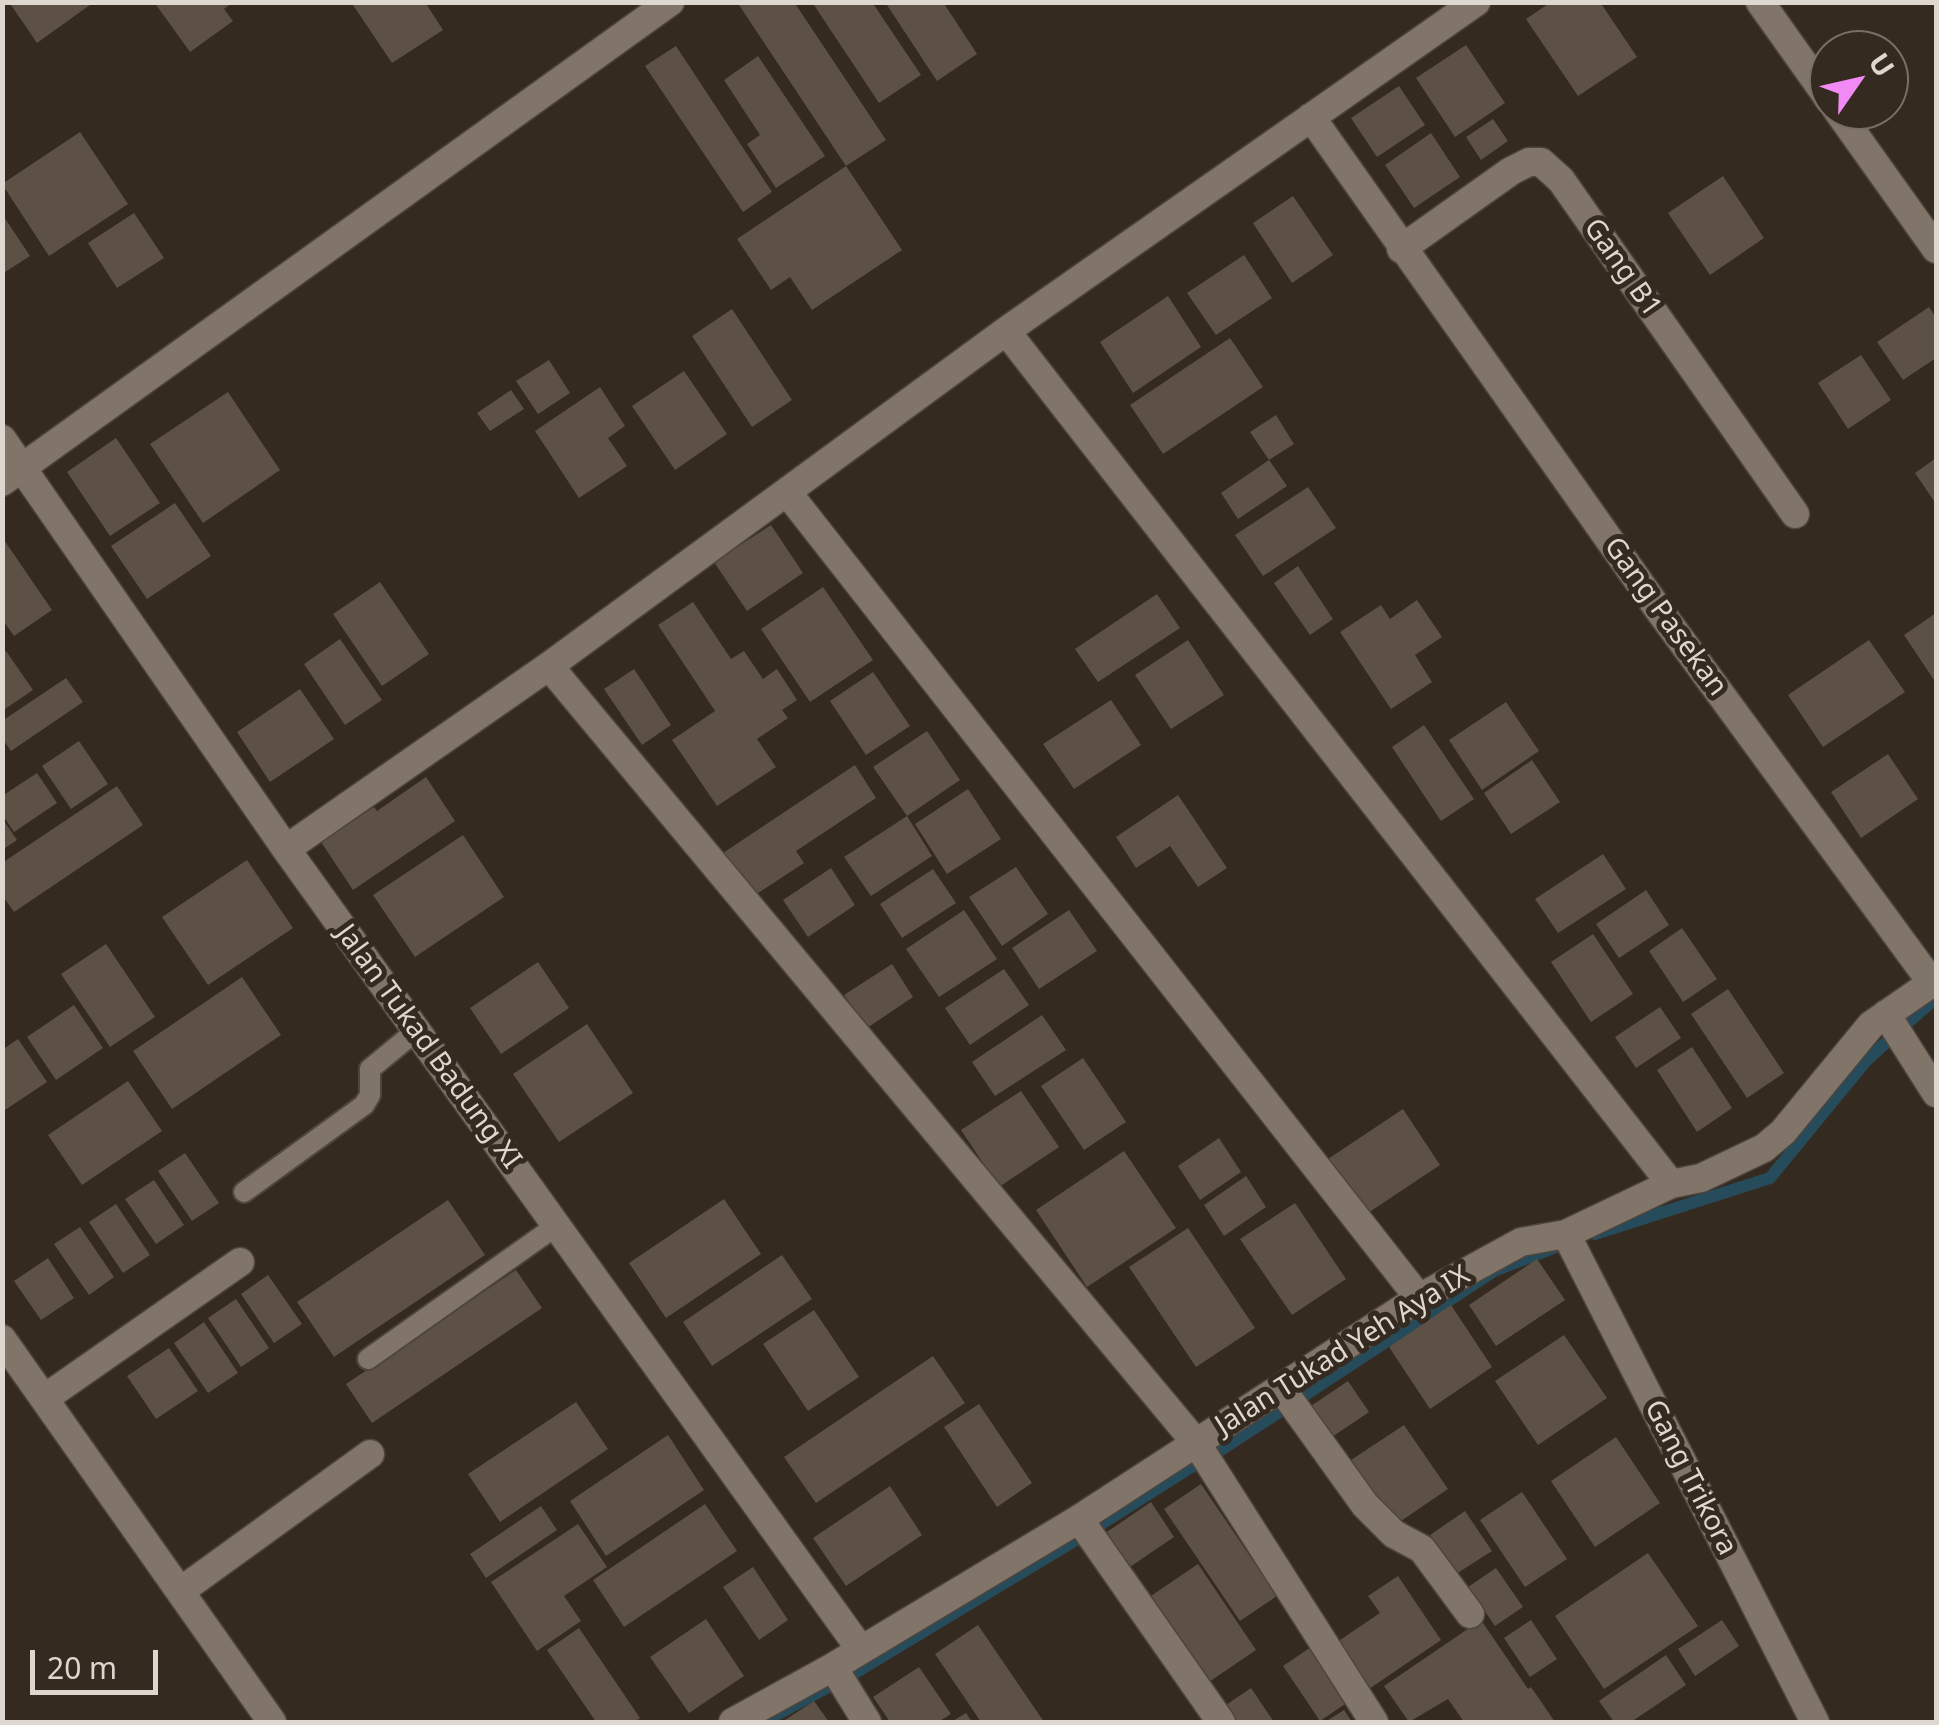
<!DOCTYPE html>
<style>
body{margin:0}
#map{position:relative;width:1939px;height:1725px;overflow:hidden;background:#352a20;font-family:"Noto Sans",sans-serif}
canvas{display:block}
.frame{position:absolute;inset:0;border:5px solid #ded7d0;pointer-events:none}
.north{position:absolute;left:1809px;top:30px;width:100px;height:100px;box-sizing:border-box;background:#352a20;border:2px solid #796f66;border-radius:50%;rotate:56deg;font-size:28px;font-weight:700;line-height:40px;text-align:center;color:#ded7d0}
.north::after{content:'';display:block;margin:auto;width:35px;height:45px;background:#f18af4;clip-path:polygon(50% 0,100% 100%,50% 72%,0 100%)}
.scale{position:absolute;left:30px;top:1650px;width:128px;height:45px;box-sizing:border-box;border:5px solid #ded7d0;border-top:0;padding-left:12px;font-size:30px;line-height:35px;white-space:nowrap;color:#ded7d0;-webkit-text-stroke:8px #352a20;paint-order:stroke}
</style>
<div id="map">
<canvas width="1939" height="1725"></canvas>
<div class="frame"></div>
<div class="north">U</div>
<div class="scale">20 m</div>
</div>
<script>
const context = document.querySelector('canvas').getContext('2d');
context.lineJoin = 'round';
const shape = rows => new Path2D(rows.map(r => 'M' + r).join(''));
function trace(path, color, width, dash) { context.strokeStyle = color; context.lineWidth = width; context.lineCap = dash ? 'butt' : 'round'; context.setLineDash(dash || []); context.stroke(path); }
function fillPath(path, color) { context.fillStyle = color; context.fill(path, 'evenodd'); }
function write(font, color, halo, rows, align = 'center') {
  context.font = font + ' "Noto Sans",sans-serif'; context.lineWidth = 10; context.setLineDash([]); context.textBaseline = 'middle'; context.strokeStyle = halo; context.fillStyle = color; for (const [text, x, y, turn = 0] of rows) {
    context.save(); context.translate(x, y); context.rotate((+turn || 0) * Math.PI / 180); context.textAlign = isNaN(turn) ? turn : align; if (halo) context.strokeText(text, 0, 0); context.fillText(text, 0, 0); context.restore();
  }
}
trace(shape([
 [1903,1027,1936,998],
 [1595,1234,1770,1178,1866,1061,1891,1038],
 [1299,1399,1494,1271,1559,1246],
 [1210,1457,1278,1413],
 [1095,1528,1193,1466],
 [853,1674,1079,1538],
 [763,1722,832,1685]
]), '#264c5b', 12);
fillPath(shape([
 [9,2,94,2,37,43],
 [154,2,233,2,224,9,233,21,190,52],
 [351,2,425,2,443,30,392,63],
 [737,2,794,2,886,140,846,166],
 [812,2,872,2,921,75,879,103],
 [885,2,943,2,977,54,937,81],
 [1551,2,1600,2,1637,57,1578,96,1526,19],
 [1466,45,1505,103,1455,137,1416,78],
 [676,46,772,192,743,212,645,66],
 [758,56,825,156,776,188,747,144,760,135,724,80],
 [1399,86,1425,125,1377,157,1351,118],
 [1493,119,1508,141,1481,160,1466,137],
 [80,132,128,204,49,256,2,184],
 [1431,133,1460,177,1414,208,1385,165],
 [846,166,902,250,812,310,790,277,771,290,737,239],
 [1723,176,1764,238,1710,275,1668,213],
 [1293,196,1333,255,1292,283,1253,223],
 [134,213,164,258,117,288,88,243],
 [2,214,30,256,2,274],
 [1244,255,1272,298,1216,335,1187,293],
 [1168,296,1201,347,1133,393,1100,342],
 [1929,307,1936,318,1936,358,1903,380,1877,342],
 [732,309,792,400,752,427,692,336],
 [1230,338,1263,387,1163,454,1130,405],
 [1861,355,1891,400,1848,429,1818,383],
 [549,360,570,393,538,414,516,381],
 [684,371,727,434,675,470,632,406],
 [600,387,625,426,608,438,627,466,579,498,535,431],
 [511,390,524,409,490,431,477,413],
 [228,392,280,470,203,523,150,444],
 [1276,415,1294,444,1269,460,1287,486,1238,519,1221,493,1269,460,1250,432],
 [116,438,160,503,110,536,67,472],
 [1936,458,1936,504,1915,473],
 [1308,487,1336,528,1263,576,1235,535],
 [175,503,211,556,147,599,111,546],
 [771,525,803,573,747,611,714,562],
 [2,537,52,610,14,636,2,619],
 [1298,566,1333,619,1310,635,1274,583],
 [380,582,429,654,382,686,333,614],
 [823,587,873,660,810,702,761,629],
 [1157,594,1180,628,1098,682,1075,649],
 [1417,600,1442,637,1415,655,1432,682,1391,709,1340,632,1381,605,1390,619],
 [693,602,731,659,744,651,763,679,777,669,797,700,782,710,788,718,757,739,776,767,717,806,672,740,715,711,658,625],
 [1936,613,1936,683,1904,635],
 [340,639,382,700,345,725,304,664],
 [1188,640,1224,695,1171,729,1135,675],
 [1869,640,1905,692,1823,747,1788,695],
 [6,651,33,690,2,711,2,654],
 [634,669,671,725,642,745,604,689],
 [873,672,910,726,866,755,830,701],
 [66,678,83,702,11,751,2,738,2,721],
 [300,689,334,739,270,782,237,732],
 [1111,700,1141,745,1074,789,1043,744],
 [1506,702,1539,751,1482,790,1449,740],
 [1424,725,1474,799,1441,821,1392,747],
 [927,731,960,780,907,816,873,767],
 [79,741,108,784,71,809,42,766],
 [1888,754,1918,799,1861,838,1831,792],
 [1532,760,1560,802,1511,834,1484,793],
 [855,765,876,798,796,851,804,863,752,897,723,853],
 [37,773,57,803,14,832,2,814,2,796],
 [426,777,455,821,353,890,321,842,374,807,377,811],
 [117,786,143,825,14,912,2,895,2,863],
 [968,789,1001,839,947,874,915,824],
 [1178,795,1227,868,1198,887,1170,846,1136,868,1116,837],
 [907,816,932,856,871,896,844,857],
 [2,818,17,840,2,850],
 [463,835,504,897,415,957,373,895],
 [1603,854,1626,889,1558,933,1535,899],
 [247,860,293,928,208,985,162,917],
 [1016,867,1048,914,1002,946,969,897],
 [831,868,855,905,808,937,783,900],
 [933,869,956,903,902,938,880,904],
 [1646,890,1669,925,1619,958,1596,924],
 [964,910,997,959,939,997,906,949],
 [1069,910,1097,951,1039,989,1012,948],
 [1682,928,1717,979,1683,1002,1649,951],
 [1593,934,1633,994,1591,1022,1551,962],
 [106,944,155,1017,110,1047,61,974],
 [538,962,569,1008,501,1054,470,1008],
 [892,964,913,997,867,1028,844,995],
 [1004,969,1029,1005,970,1045,945,1008],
 [242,977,281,1035,172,1109,133,1051],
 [1728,989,1784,1073,1747,1098,1691,1014],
 [74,1005,103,1048,56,1080,27,1037],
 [1660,1007,1681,1038,1636,1068,1615,1037],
 [1042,1015,1066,1050,995,1096,972,1062],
 [587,1024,633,1093,559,1142,513,1074],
 [18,1039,47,1082,2,1112,2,1050],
 [1692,1047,1732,1108,1697,1132,1657,1070],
 [1083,1058,1126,1122,1084,1150,1041,1086],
 [128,1081,162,1131,82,1185,48,1135],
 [1021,1091,1059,1147,999,1187,961,1130],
 [1403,1109,1440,1165,1365,1215,1328,1159],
 [1219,1138,1241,1172,1200,1200,1178,1166],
 [1124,1151,1176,1228,1087,1287,1036,1210],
 [185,1153,219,1203,192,1221,158,1171],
 [1246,1176,1266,1207,1224,1236,1204,1205],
 [154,1180,184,1225,156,1244,125,1199],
 [724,1199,761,1254,666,1318,629,1263],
 [448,1200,485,1255,334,1357,297,1302],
 [1295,1203,1346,1279,1292,1315,1240,1239],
 [116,1204,150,1255,123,1273,89,1222],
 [80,1227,114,1277,89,1295,54,1244],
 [1188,1228,1255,1328,1196,1367,1129,1267],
 [782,1255,812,1299,712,1366,683,1322],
 [48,1258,74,1298,41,1320,14,1281],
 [1537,1259,1565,1300,1496,1346,1469,1305],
 [516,1270,542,1308,372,1423,346,1384],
 [268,1275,302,1324,274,1343,241,1294],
 [236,1299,269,1348,241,1367,208,1318],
 [1451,1305,1492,1367,1430,1409,1389,1347],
 [814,1310,859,1377,808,1411,763,1344],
 [204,1322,238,1373,208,1393,174,1343],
 [1564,1335,1607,1398,1538,1445,1495,1381],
 [169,1348,198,1391,156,1419,127,1376],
 [933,1356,965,1403,816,1503,784,1457],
 [1348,1381,1369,1412,1332,1437,1311,1406],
 [576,1402,608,1449,500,1522,468,1474],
 [979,1404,1032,1483,997,1507,944,1427],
 [1404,1425,1448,1489,1395,1525,1351,1460],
 [668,1435,704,1490,606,1556,570,1501],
 [1616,1437,1660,1503,1595,1547,1551,1481],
 [1201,1484,1277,1596,1240,1621,1164,1509],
 [890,1486,922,1535,846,1586,813,1538],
 [1522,1492,1567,1559,1525,1587,1480,1520],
 [1151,1502,1174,1537,1127,1569,1104,1534],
 [705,1504,737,1551,624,1627,593,1580],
 [541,1506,557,1530,486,1578,470,1554],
 [1465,1511,1492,1551,1456,1574,1430,1535],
 [578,1524,607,1567,564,1596,581,1621,537,1651,491,1582],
 [1648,1553,1698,1626,1604,1689,1555,1616],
 [1198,1564,1256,1650,1200,1688,1142,1602],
 [753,1567,788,1620,759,1640,723,1587],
 [1496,1568,1523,1607,1495,1626,1468,1587],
 [1398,1576,1441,1640,1366,1691,1334,1644,1380,1613,1368,1596],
 [706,1619,744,1676,689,1713,650,1657],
 [1481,1620,1528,1689,1531,1687,1555,1722,1464,1722,1448,1699,1409,1722,1384,1686],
 [1531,1620,1557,1659,1530,1677,1504,1638],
 [1722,1620,1739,1646,1695,1676,1678,1649],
 [978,1625,1044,1722,981,1722,935,1654],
 [579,1628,640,1718,634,1722,596,1722,547,1650],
 [1314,1645,1351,1700,1320,1721,1283,1666],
 [1666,1655,1686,1685,1631,1722,1614,1722,1599,1701],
 [919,1667,951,1714,938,1722,890,1722,873,1697],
 [1251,1688,1274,1722,1224,1722,1217,1711],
 [814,1701,829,1722,782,1722],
 [1344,1710,1352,1722,1325,1722],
 [966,1713,972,1722,951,1722]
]), '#5d5146');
const service = shape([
 [244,1192,364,1105,370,1095,370,1069,416,1031],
 [368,1359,556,1226]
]);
const minor = shape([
 [1760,2,1829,99],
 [1837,110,1936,249],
 [1311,117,1656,606,1932,983],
 [1401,249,1511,171,1529,162,1541,162,1561,180,1795,514],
 [1006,331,1671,1184],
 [2,439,286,849,861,1650],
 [2,482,670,2],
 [787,492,1419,1298],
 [549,666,1197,1444,1374,1722],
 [286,849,549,666,1006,331,1476,2],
 [1886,1014,1936,1093],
 [1566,1234,1815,1722],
 [2,1339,272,1722],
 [1281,1388,1365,1505,1394,1534,1422,1549,1470,1614],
 [45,1398,240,1262],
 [1079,1519,1221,1722],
 [182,1590,370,1454],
 [833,1667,867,1722],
 [733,1722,833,1667,1079,1519,1419,1298,1521,1242,1566,1234,1671,1184,1701,1178,1764,1148,1783,1132,1871,1025,1936,980]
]);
trace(service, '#4e453d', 24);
trace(minor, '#4e453d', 31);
trace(service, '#817469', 20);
trace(minor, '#817469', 28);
write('28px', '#ded7d0', '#352a20', [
 ["Gang B1",1622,268,55],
 ["Gang Pasekan",1665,617,54],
 ["Jalan Tukad Badung XI",428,1047,54],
 ["Jalan Tukad Yeh Aya IX",1343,1351,-32],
 ["Gang Trikora",1690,1478,63]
]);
</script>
